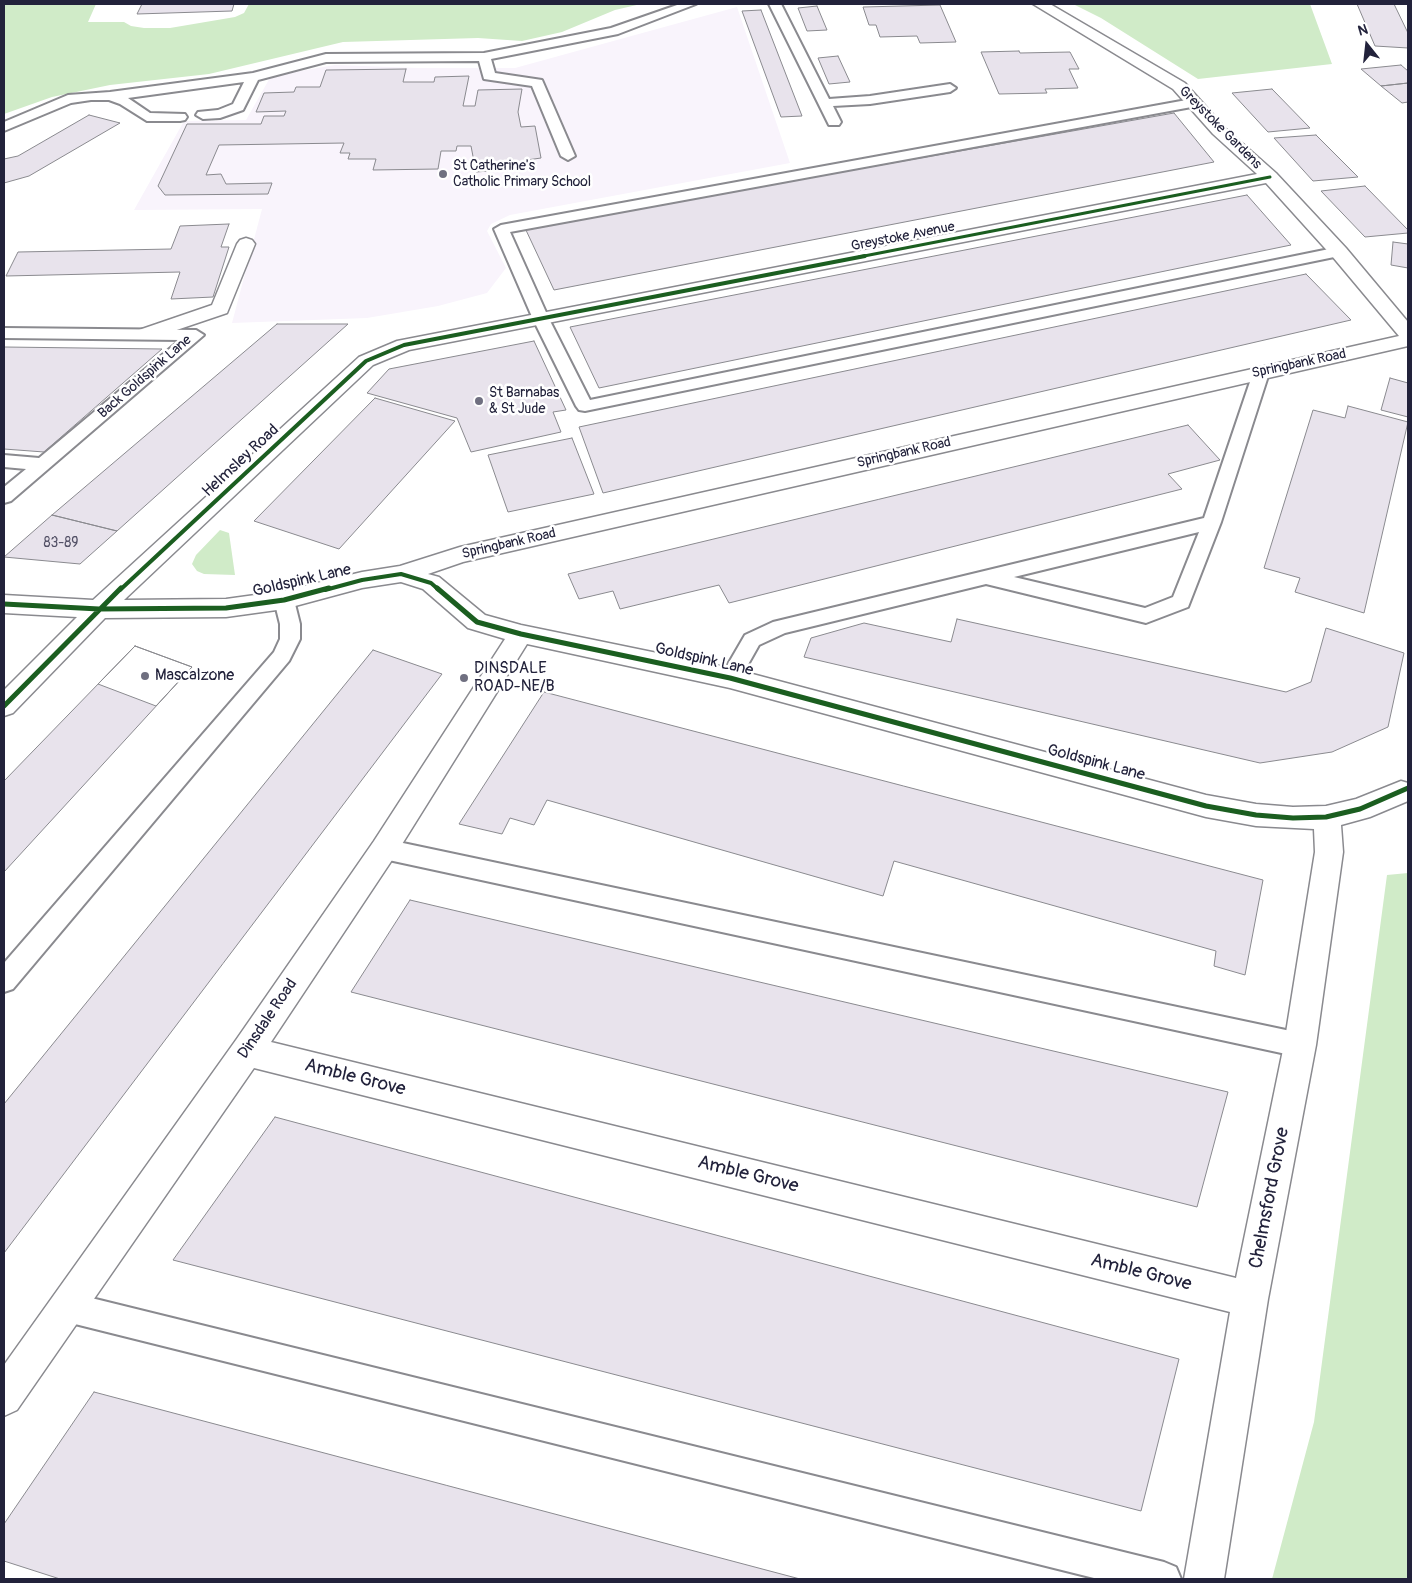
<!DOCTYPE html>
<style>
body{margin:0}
#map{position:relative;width:1412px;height:1583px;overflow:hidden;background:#fff;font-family:Pangolin,sans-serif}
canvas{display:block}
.frame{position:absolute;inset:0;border:5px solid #22223b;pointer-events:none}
.north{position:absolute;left:1342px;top:20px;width:50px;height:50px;-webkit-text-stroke:4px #fff;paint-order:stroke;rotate:344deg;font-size:14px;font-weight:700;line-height:20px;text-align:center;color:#22223b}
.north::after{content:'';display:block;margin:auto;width:18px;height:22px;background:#22223b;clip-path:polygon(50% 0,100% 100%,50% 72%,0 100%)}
</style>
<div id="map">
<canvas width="1412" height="1583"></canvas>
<div class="frame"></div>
<div class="north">N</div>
</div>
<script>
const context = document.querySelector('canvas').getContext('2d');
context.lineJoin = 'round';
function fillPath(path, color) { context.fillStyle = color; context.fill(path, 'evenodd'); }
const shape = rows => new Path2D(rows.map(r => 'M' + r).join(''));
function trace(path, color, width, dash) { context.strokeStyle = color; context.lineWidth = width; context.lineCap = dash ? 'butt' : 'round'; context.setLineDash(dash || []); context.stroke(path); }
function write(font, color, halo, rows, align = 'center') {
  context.font = font + ' Pangolin,sans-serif'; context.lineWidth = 5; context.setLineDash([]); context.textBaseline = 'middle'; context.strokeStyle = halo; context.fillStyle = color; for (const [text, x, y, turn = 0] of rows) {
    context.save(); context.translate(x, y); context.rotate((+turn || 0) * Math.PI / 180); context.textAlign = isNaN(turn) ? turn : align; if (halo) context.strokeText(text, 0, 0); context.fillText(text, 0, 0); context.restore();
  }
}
fillPath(shape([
 [737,7,790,163,510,215,491,224,487,231,506,268,487,293,438,306,367,318,232,323,262,209,134,210,184,121,246,120,271,76,335,65,418,68,515,68]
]), '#f9f4fc');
fillPath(shape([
 [4,4,96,4,88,22,124,22,131,26,144,28,170,28,235,17,244,13,249,4,641,4,615,10,562,32,522,41,478,38,343,42,209,74,110,85,52,97,4,114],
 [1073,4,1310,4,1332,64,1198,79,1101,18],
 [220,530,229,533,235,575,204,574,197,571,192,564,196,555],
 [1408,873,1408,1579,1272,1579,1314,1422,1387,875]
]), '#d0ebc8');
const building = shape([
 [142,4,234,4,232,11,137,14,142,4],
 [1357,4,1394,4,1408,33,1408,48,1375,46,1357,4],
 [940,5,956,42,920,43,917,36,880,37,876,25,869,25,863,7,940,5],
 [817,6,827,30,807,31,798,8,817,6],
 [761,10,802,116,781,117,742,11,761,10],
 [1019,51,1020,53,1070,52,1079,69,1069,69,1078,88,1045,89,1047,93,999,94,981,52,1019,51],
 [838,56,850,82,829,84,818,58,838,56],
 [1401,65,1408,71,1408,83,1381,86,1361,69,1401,65],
 [406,69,403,82,434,82,435,77,469,76,463,106,475,106,478,90,522,89,518,112,521,127,535,126,541,158,527,160,528,168,476,172,471,146,457,146,456,151,441,151,438,169,373,170,376,159,348,159,350,153,340,153,344,143,219,145,206,175,221,174,226,184,272,183,268,194,165,195,158,186,187,124,261,124,264,116,284,116,286,111,256,112,264,93,294,92,296,87,320,87,326,70,406,69],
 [1408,83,1408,102,1402,103,1381,86,1408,83],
 [1272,89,1310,128,1268,132,1232,93,1272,89],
 [1174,113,1214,162,554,290,525,228,1174,113],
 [89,115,120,123,29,176,4,183,4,159,18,156,89,115],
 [1316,135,1358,177,1313,181,1274,138,1316,135],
 [1365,186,1408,230,1408,233,1365,237,1321,191,1365,186],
 [1247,195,1291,245,599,388,570,327,1247,195],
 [229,224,221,247,229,247,213,297,171,299,180,272,6,276,18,252,171,249,180,226,229,224],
 [1393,242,1408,244,1408,268,1391,265,1393,242],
 [1306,274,1351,320,603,493,579,427,1306,274],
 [277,324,348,324,117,531,52,515,277,324],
 [534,341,566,410,553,412,561,432,471,452,457,418,367,393,389,369,534,341],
 [4,347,162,349,44,452,4,449,4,347],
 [1390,378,1408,383,1408,417,1381,410,1390,378],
 [375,398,455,421,339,549,254,521,375,398],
 [1348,406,1408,422,1364,613,1295,592,1300,578,1264,568,1313,410,1345,418,1348,406],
 [1188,425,1220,460,1168,474,1182,489,729,603,719,585,620,609,613,591,579,599,568,574,1188,425],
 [572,438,594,494,508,512,488,455,572,438],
 [52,515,117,531,80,564,4,557,52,515],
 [957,619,1286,692,1311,682,1326,628,1404,653,1388,727,1332,752,1260,763,804,657,811,638,864,623,951,642,957,619],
 [135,646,192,667,4,872,4,781,135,646],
 [135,646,192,667,156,706,98,684,135,646],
 [373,650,442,674,4,1253,4,1104,373,650],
 [544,692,1263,880,1245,975,1214,966,1216,951,894,861,883,896,547,800,534,825,510,818,502,834,459,824,544,692],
 [410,900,1228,1092,1197,1207,351,992,410,900],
 [275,1117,1179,1359,1141,1511,173,1260,275,1117],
 [94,1392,800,1579,60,1579,4,1561,4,1524,94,1392]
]);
fillPath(building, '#e8e3ec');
trace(building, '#8a8a8f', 1);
const service = shape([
 [680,4,696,4,618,34,491,59,495,73,542,80,575,156,568,160,561,156,532,86,484,79,479,61,326,62,258,80,243,110,220,118,203,119,196,115,198,112,218,110,233,104,244,82,128,98,150,113,185,114,187,117,185,120,180,121,147,121,120,104,109,100,91,100,71,103,4,131,4,122,68,95,110,92,253,73,326,54,484,53,611,28,680,4],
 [769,4,781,4,829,99,870,96,950,84,956,88,950,92,870,104,833,106,841,122,839,125,829,125,769,4],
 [1192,99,1199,103,1197,106,510,232,549,319,590,400,1339,247,1347,252,1344,255,585,411,579,410,576,406,533,319,494,229,501,225,1192,99],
 [4,328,196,330,204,335,11,501,4,503,4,487,26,469,4,467,4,455,39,458,180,340,4,338,4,328],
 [1261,368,1267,369,1269,373,1221,522,1188,607,1146,623,986,584,785,633,759,645,737,684,730,686,723,684,720,678,745,635,773,622,1204,518,1253,373,1255,369,1261,368],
 [1199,532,1173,597,1145,608,1014,577,1199,532],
 [284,593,291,595,294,600,300,624,300,639,289,661,13,989,4,992,4,963,274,652,280,639,280,624,274,600,277,595,284,593],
 [384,839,1300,1033,1309,1036,1313,1045,1309,1054,1300,1057,384,859,376,856,372,849,376,842,384,839],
 [67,1292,1164,1562,1176,1567,1181,1579,1098,1579,67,1322,57,1317,52,1307,57,1297,67,1292]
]);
const minor = shape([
 [1033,4,1050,4,1185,83,1225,128,1276,173,1346,248,1408,322,1408,346,463,562,428,574,439,577,485,615,521,625,730,668,1206,795,1256,804,1293,807,1326,806,1356,799,1401,781,1408,783,1408,801,1370,817,1341,825,1343,852,1316,1045,1268,1299,1224,1579,1184,1579,1230,1312,254,1068,17,1410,4,1416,4,1365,236,1040,374,841,505,639,468,628,423,589,401,582,362,588,284,609,226,617,105,618,13,713,4,716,4,690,77,617,4,613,4,595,93,600,359,357,397,341,1257,174,1213,134,1173,89,1033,4],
 [1266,183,1332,256,1399,336,460,547,400,566,362,572,284,591,226,599,124,600,373,365,409,350,1266,183],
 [527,644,730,688,1206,817,1256,826,1314,829,1315,852,1284,1045,1236,1278,271,1042,394,857,527,644],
 [246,238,252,240,255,244,227,313,153,338,139,338,136,334,139,330,212,305,237,244,240,240,246,238]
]);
trace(service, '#8a8a8f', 4);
trace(minor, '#8a8a8f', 3);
fillPath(service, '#fff');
fillPath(minor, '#fff');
trace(shape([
 [859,257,1270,177]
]), '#1b5e20', 3);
trace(shape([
 [120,590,366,361,404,345,865,256],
 [325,590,362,580,401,574,431,583,439,590]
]), '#1b5e20', 4);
trace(shape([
 [437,588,477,622,521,634,730,678,1206,806,1256,815,1293,818,1326,817,1360,809,1408,788],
 [4,604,99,609,226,608,284,600,329,588],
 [4,706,121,588]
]), '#1b5e20', 5);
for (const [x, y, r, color] of [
 [443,174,5,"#6f6f80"],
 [479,401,5,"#6f6f80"],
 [145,676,5,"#6f6f80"],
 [464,678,5,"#6f6f80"]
]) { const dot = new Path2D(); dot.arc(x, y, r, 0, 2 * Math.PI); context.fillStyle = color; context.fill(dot); trace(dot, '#fff', 2); }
write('14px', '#22223b', '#fff', [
 ["Greystoke Gardens",1220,128,45],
 ["Greystoke Avenue",903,237,-11],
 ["Springbank Road",1299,364,-12],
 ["Back Goldspink Lane",145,377,-41],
 ["Springbank Road",904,453,-13],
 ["Springbank Road",509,544,-13]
]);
write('14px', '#22223b', '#fff', [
 ["St Catherine's",453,166],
 ["Catholic Primary School",453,182],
 ["St Barnabas",489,393],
 ["& St Jude",489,409]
], 'left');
write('14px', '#545267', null, [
 ["83-89",61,543]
]);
write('16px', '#22223b', '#fff', [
 ["Helmsley Road",241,461,-43],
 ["Goldspink Lane",302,581,-13],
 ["Goldspink Lane",704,660,13],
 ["Goldspink Lane",1096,763,15],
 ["Dinsdale Road",268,1019,-56]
]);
write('16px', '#22223b', '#fff', [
 ["DINSDALE",474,669],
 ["ROAD-NE/B",474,687],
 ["Mascalzone",155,676]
], 'left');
write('19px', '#22223b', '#fff', [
 ["Amble Grove",355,1078,14],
 ["Amble Grove",748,1175,14],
 ["Chelmsford Grove",1270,1198,-79],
 ["Amble Grove",1141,1273,14]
]);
</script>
